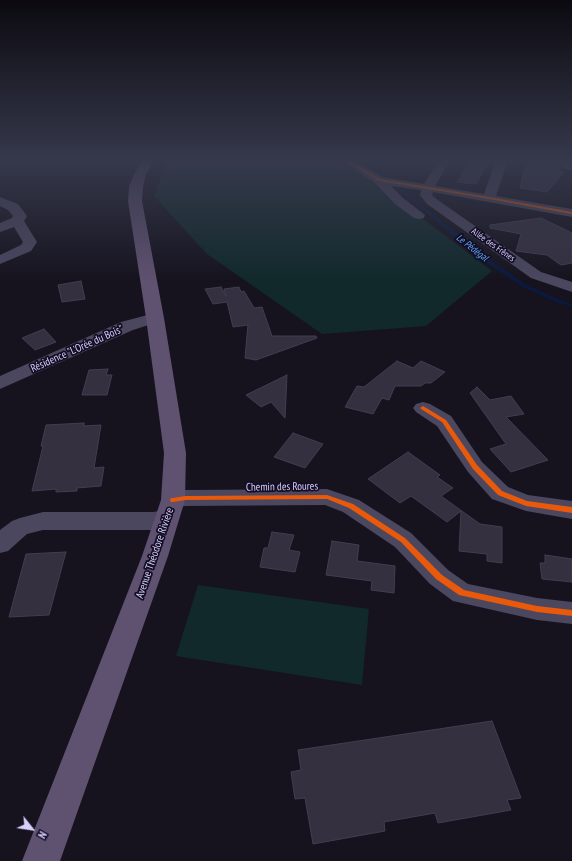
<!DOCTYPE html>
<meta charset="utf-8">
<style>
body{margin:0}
#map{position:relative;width:572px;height:861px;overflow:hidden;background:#16131e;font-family:"PT Sans Narrow",sans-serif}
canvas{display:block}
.north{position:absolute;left:12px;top:809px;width:40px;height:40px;-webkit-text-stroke:3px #130e23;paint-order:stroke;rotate:120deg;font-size:11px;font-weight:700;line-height:16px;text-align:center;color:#d8d0ff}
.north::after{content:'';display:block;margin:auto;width:14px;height:18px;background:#d8d0ff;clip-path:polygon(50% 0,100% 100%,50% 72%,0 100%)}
</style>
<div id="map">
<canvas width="572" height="861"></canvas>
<div class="north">N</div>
</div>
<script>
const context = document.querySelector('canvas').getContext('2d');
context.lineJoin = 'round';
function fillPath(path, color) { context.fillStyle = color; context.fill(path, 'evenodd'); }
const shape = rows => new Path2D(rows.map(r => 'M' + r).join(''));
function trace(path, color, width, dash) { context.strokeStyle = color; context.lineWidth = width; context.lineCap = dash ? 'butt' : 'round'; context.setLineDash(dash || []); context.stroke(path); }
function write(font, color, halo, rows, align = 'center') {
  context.font = font + ' "PT Sans Narrow",sans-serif'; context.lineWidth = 3.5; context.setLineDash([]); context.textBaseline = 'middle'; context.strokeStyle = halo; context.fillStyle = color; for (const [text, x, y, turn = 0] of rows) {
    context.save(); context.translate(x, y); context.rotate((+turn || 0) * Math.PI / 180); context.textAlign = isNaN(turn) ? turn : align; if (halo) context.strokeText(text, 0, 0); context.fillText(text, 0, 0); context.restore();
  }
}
fillPath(shape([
 [167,161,341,161,373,181,492,271,426,326,322,334,207,254,154,196],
 [198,585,369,609,362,685,176,656]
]), '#11292b');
fillPath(shape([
 [359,161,363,161,406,192,488,259,527,285,562,301,572,304,572,306,558,303,523,287,484,261,404,194,359,161]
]), '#0a193e');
const building = shape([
 [471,161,489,161,476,184,457,182,471,161],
 [530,161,563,161,558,171,564,172,547,192,520,188,524,169,530,161],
 [541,218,572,233,572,263,561,265,547,255,516,251,521,234,490,228,490,225,541,218],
 [81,281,85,299,62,302,58,285,81,281],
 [221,287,226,296,224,289,239,287,241,292,244,291,254,308,262,307,272,336,316,336,317,338,256,360,245,358,248,325,233,327,227,302,213,304,205,289,221,287],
 [44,329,56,342,35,350,22,338,44,329],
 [397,361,413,368,421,361,445,372,431,383,425,383,421,386,395,386,389,400,382,398,373,414,345,407,357,386,364,387,397,361],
 [108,369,106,375,112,375,107,395,82,395,89,370,108,369],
 [287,375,285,418,271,402,261,407,246,395,287,375],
 [477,387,490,400,511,396,524,414,506,417,548,460,511,472,490,449,506,444,470,393,477,387],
 [84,423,84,426,101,425,94,468,104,467,101,486,77,488,77,491,56,492,56,489,32,491,43,446,41,446,46,425,84,423],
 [293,433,323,444,305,468,274,457,293,433],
 [408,452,440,475,437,477,453,488,441,496,480,524,502,527,502,563,487,561,487,554,459,551,461,511,447,522,411,496,400,503,368,479,408,452],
 [272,532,294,535,289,550,300,552,295,572,260,567,264,548,268,548,272,532],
 [332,541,359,545,357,561,395,566,394,593,371,590,372,581,326,575,332,541],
 [66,552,49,615,9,617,26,554,66,552],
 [545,555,572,559,572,582,542,579,540,563,545,563,545,555],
 [492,721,521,798,507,800,511,810,438,823,435,813,384,822,385,831,313,844,305,798,295,799,291,772,301,770,298,750,492,721]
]);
fillPath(building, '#343040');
trace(building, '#433d52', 1);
fillPath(shape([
 [342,161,356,161,382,177,424,184,438,161,450,161,435,186,484,194,495,163,497,161,505,161,507,163,496,196,572,209,572,217,433,192,432,195,435,198,541,272,572,282,572,292,531,278,427,204,420,195,421,190,391,186,403,198,425,215,424,218,419,219,414,218,395,204,375,183,342,161],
 [565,161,572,161,572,170,565,169,563,167,565,161],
 [0,197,18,204,27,216,24,221,37,242,31,251,0,264,0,255,21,245,23,242,14,227,0,232,0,223,12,218,13,216,8,210,0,206,0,197],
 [155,313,161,315,163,318,161,321,133,330,0,389,0,376,121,322,155,313],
 [423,402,430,404,451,416,482,462,508,487,528,495,572,501,572,519,526,511,492,499,468,472,437,426,416,412,413,408,416,404,423,402],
 [327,489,359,500,411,533,448,570,468,584,537,598,572,602,572,624,537,620,453,601,430,584,395,547,343,512,325,505,185,506,173,508,165,506,162,500,165,494,185,490,327,489],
 [167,510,175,513,178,519,175,525,153,530,43,530,27,534,8,551,0,553,0,530,12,521,20,518,43,512,153,512,167,510]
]), '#4a475f');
fillPath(shape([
 [142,161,154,161,146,174,143,187,142,201,164,318,186,453,185,500,168,556,60,861,22,861,142,556,161,500,164,453,146,318,128,201,129,187,134,174,142,161]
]), '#5f5170');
fillPath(shape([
 [346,161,350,161,380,179,489,197,572,212,572,214,489,199,379,181,346,161],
 [423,406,446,420,477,465,502,491,527,501,572,507,572,513,526,506,498,495,473,469,442,422,421,409,420,408,423,406],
 [327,495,353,504,405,538,442,575,464,590,537,606,572,610,572,616,537,612,459,595,436,579,401,542,349,508,327,499,185,500,173,502,171,502,170,500,171,498,173,498,185,496,327,495]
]), '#e8590c');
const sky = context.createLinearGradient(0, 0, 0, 282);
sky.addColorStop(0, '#0c0a10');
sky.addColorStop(0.57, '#36394c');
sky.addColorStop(1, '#36394c00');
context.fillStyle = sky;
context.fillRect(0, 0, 572, 282);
write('9px', '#d8d0ff', '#130e23', [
 ["Allée des Frênes",493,245,35]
]);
write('italic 10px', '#5eabff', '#130e23', [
 ["Le Pédégal",472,248,38]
]);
write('11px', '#d8d0ff', '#130e23', [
 ["Résidence \"L'Orée du Bois\"",77,349,-24],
 ["Chemin des Roures",282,487,-1],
 ["Avenue Théodore Rivière",155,553,-71]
]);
</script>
